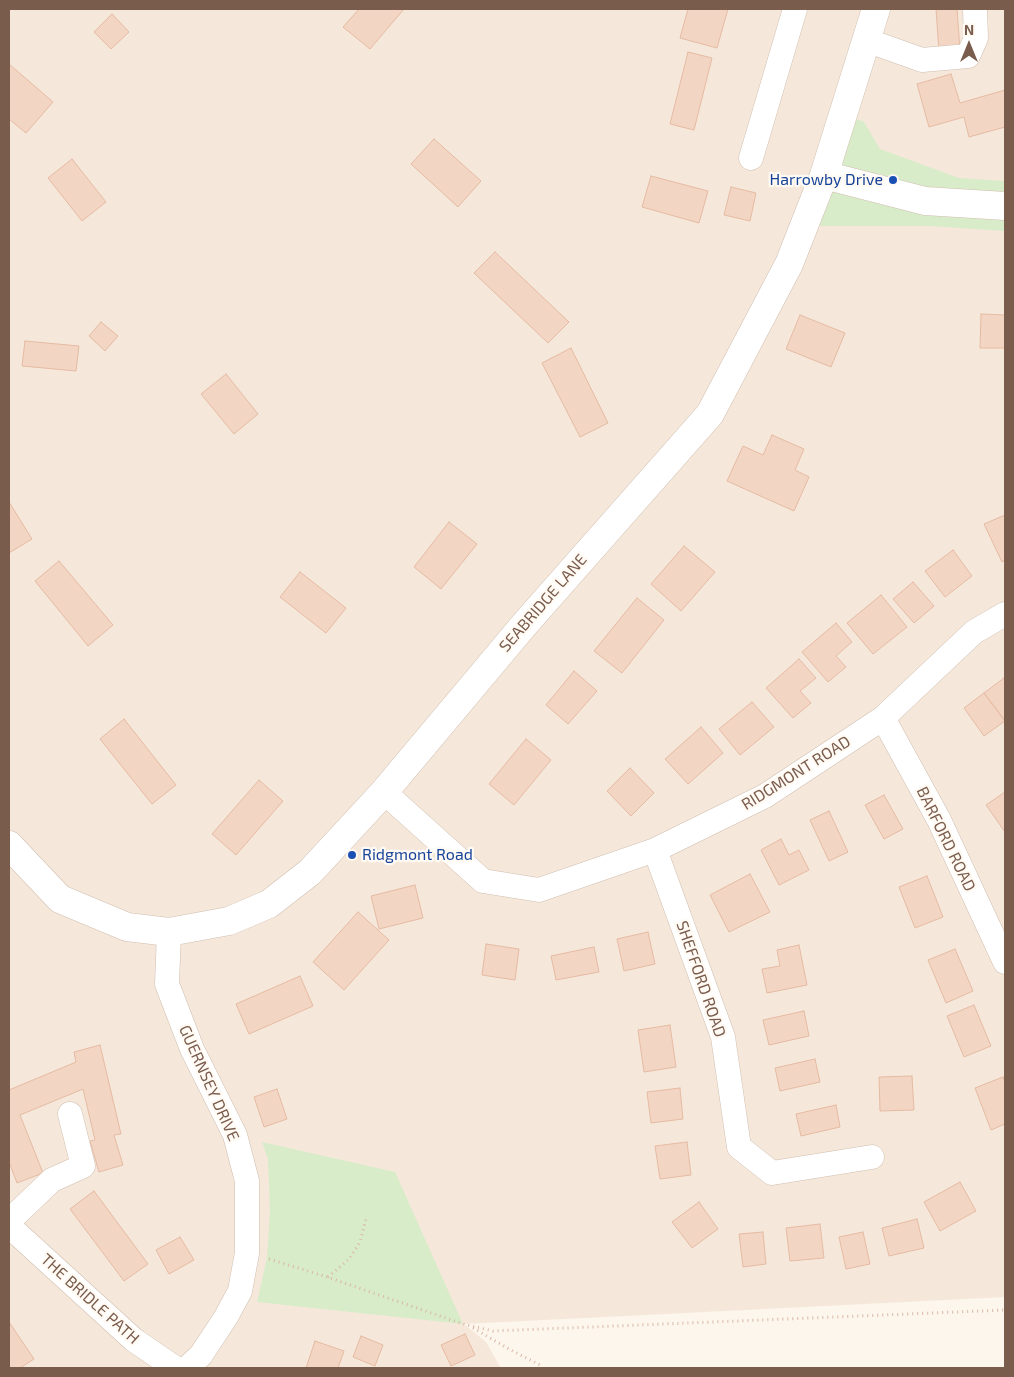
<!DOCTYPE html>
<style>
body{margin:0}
#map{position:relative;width:1014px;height:1377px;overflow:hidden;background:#fdf6ec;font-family:"Exo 2",sans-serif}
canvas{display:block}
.frame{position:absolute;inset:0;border:10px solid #7a5c4d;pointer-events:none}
.north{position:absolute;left:944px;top:20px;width:50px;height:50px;-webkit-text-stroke:4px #fffaf3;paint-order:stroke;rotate:0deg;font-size:14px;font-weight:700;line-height:20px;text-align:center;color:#7a5c4d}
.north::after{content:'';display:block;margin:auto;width:18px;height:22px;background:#7a5c4d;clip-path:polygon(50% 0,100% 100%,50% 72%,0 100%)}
</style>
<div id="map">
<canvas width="1014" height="1377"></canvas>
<div class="frame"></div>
<div class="north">N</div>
</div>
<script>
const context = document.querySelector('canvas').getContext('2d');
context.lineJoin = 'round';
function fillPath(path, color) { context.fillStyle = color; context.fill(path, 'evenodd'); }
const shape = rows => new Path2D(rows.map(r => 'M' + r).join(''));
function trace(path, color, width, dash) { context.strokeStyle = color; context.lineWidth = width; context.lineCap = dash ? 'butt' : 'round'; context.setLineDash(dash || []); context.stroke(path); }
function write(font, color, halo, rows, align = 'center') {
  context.font = font + ' "Exo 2",sans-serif'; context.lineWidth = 4.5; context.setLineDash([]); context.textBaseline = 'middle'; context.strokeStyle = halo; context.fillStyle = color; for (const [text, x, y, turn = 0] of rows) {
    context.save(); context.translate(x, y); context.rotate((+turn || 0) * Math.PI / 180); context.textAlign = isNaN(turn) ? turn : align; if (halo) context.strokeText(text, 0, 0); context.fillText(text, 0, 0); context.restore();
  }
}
fillPath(shape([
 [9,9,1005,9,1005,1297,464,1324,486,1342,501,1368,9,1368]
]), '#f5e8da');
fillPath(shape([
 [843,114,864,122,880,149,959,178,1005,181,1005,231,930,226,805,226],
 [262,1142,395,1172,463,1324,257,1302,267,1258,270,1211,268,1159]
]), '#d8ecc9');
const building = shape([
 [359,9,404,9,370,49,343,27,359,9],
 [688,9,728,9,717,48,680,38,688,9],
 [936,9,957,9,960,51,939,52,936,9],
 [112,14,129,32,111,49,94,32,112,14],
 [688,52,712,58,694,130,670,124,688,52],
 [9,64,53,102,26,133,9,119,9,64],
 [951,74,960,103,1005,90,1005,127,969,137,964,117,929,127,917,84,951,74],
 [434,139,481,181,458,207,411,164,434,139],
 [72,159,106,202,82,221,48,178,72,159],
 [651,176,708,191,699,223,642,207,651,176],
 [731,187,756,193,750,221,724,215,731,187],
 [495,252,569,322,548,343,474,273,495,252],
 [981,314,1005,315,1005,348,980,348,981,314],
 [800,315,845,333,831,367,786,349,800,315],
 [101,322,118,336,105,351,89,336,101,322],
 [25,341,79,346,76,371,22,366,25,341],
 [571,348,608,423,580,437,542,363,571,348],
 [226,374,258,414,234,434,201,394,226,374],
 [772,435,804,449,795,470,809,477,794,511,727,481,743,446,763,455,772,435],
 [9,502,32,539,9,553,9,502],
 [1005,515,1005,560,1002,562,984,524,1005,515],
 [449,522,477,544,441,589,414,567,449,522],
 [684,546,715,572,681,611,651,584,684,546],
 [953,550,972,576,945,597,925,571,953,550],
 [59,561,113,625,88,646,35,581,59,561],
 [300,572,346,608,326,633,280,597,300,572],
 [913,582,934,606,914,623,893,599,913,582],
 [881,595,907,627,873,654,847,623,881,595],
 [637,598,664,620,622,673,594,651,637,598],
 [836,623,852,642,836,656,846,667,828,682,802,652,836,623],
 [799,659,816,678,800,691,811,703,793,718,766,688,799,659],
 [574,671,597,691,568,724,546,705,574,671],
 [1004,678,1005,680,1005,721,984,693,1004,678],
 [984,693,1005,721,984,736,964,708,984,693],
 [752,702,774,727,740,755,719,729,752,702],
 [124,719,176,785,152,804,100,739,124,719],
 [701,727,723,753,688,784,665,759,701,727],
 [526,739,551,760,514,805,489,784,526,739],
 [630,768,654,793,631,816,607,791,630,768],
 [259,780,283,801,236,855,212,834,259,780],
 [1005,792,1005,832,986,805,1005,792],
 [884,795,903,829,884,839,865,805,884,795],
 [829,811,848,852,829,861,810,820,829,811],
 [781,839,789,855,799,850,809,870,779,885,761,850,781,839],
 [750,874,770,912,729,932,710,895,750,874],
 [927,876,943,917,915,928,899,887,927,876],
 [415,885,423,918,379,929,371,896,415,885],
 [358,912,389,940,344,990,313,962,358,912],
 [648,932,655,964,624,971,617,939,648,932],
 [486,944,519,949,515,980,482,975,486,944],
 [799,945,807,985,767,993,762,969,780,966,777,950,799,945],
 [594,947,599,972,556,980,551,956,594,947],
 [955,949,973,991,946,1003,928,960,955,949],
 [300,976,313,1006,249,1034,236,1004,300,976],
 [974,1005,991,1046,964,1057,947,1016,974,1005],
 [804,1011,809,1036,769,1045,763,1020,804,1011],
 [670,1025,676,1067,644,1072,638,1030,670,1025],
 [100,1045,121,1134,114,1135,123,1165,99,1172,90,1141,95,1140,83,1089,20,1115,43,1173,17,1183,9,1162,9,1090,76,1062,74,1052,100,1045],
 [815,1059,820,1082,780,1091,775,1068,815,1059],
 [912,1076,914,1110,880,1111,879,1077,912,1076],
 [1003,1077,1005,1083,1005,1124,991,1130,975,1088,1003,1077],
 [680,1088,683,1119,651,1123,647,1092,680,1088],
 [277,1089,287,1119,264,1127,254,1097,277,1089],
 [836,1105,840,1127,801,1136,796,1114,836,1105],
 [687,1142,691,1175,660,1179,655,1146,687,1142],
 [960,1182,976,1211,940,1231,924,1202,960,1182],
 [94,1191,148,1264,124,1281,70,1209,94,1191],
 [699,1202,718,1229,692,1248,672,1222,699,1202],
 [917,1219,924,1248,889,1256,882,1228,917,1219],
 [820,1224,824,1258,790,1261,786,1228,820,1224],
 [763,1232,766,1264,743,1267,739,1234,763,1232],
 [863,1232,870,1264,846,1269,839,1237,863,1232],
 [180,1237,194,1260,169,1274,156,1250,180,1237],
 [9,1322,34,1359,20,1368,9,1368,9,1322],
 [465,1334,475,1355,451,1366,441,1345,465,1334],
 [361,1336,383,1345,375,1366,353,1357,361,1336],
 [315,1341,344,1351,338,1368,306,1368,315,1341]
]);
fillPath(building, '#f3d5c3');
trace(building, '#e6bba3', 1);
const minor = shape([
 [866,40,922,60,968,56,976,38,975,9],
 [751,158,795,9],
 [883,718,939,820,1005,962],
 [384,792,483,881,539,890,655,850,765,796,883,718,974,632,1005,614],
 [655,850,723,1037,739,1147,772,1173,872,1157],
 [169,932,167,984,192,1049,235,1135,247,1181,247,1253,240,1291,226,1317,201,1355,187,1368],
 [9,1221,52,1180,83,1166,70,1114],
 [9,1226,134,1340,175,1368]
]);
const tertiary = shape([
 [824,175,876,9],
 [9,845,60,899,127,927,169,932,229,921,269,904,310,872,384,792,524,625,710,414,789,264,824,175,925,201,1005,206]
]);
trace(minor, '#d1beb0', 25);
trace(tertiary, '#d1beb0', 29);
trace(shape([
 [269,1259,327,1277,463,1324,493,1331,1005,1310],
 [328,1277,349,1259,360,1242,366,1219],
 [473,1328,509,1349,540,1365,541,1368]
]), '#d9b8a5', 3, [1, 4]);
trace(minor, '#fff', 24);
trace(tertiary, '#fff', 28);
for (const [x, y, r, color] of [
 [893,180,5,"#1a4fb4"],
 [352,855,5,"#1a4fb4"]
]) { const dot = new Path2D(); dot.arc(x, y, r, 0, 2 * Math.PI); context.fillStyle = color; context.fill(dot); trace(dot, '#fffaf3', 2); }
write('16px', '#164399', '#fffaf3', [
 ["Harrowby Drive",883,180],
 ["Ridgmont Road",362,855,"left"]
], 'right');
write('16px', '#7a5c4d', '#fffaf3', [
 ["SEABRIDGE LANE",543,603,-49],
 ["RIDGMONT ROAD",796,773,-32],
 ["BARFORD ROAD",946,839,64],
 ["SHEFFORD ROAD",701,979,71],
 ["GUERNSEY DRIVE",209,1083,66],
 ["THE BRIDLE PATH",90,1299,42]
]);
</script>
